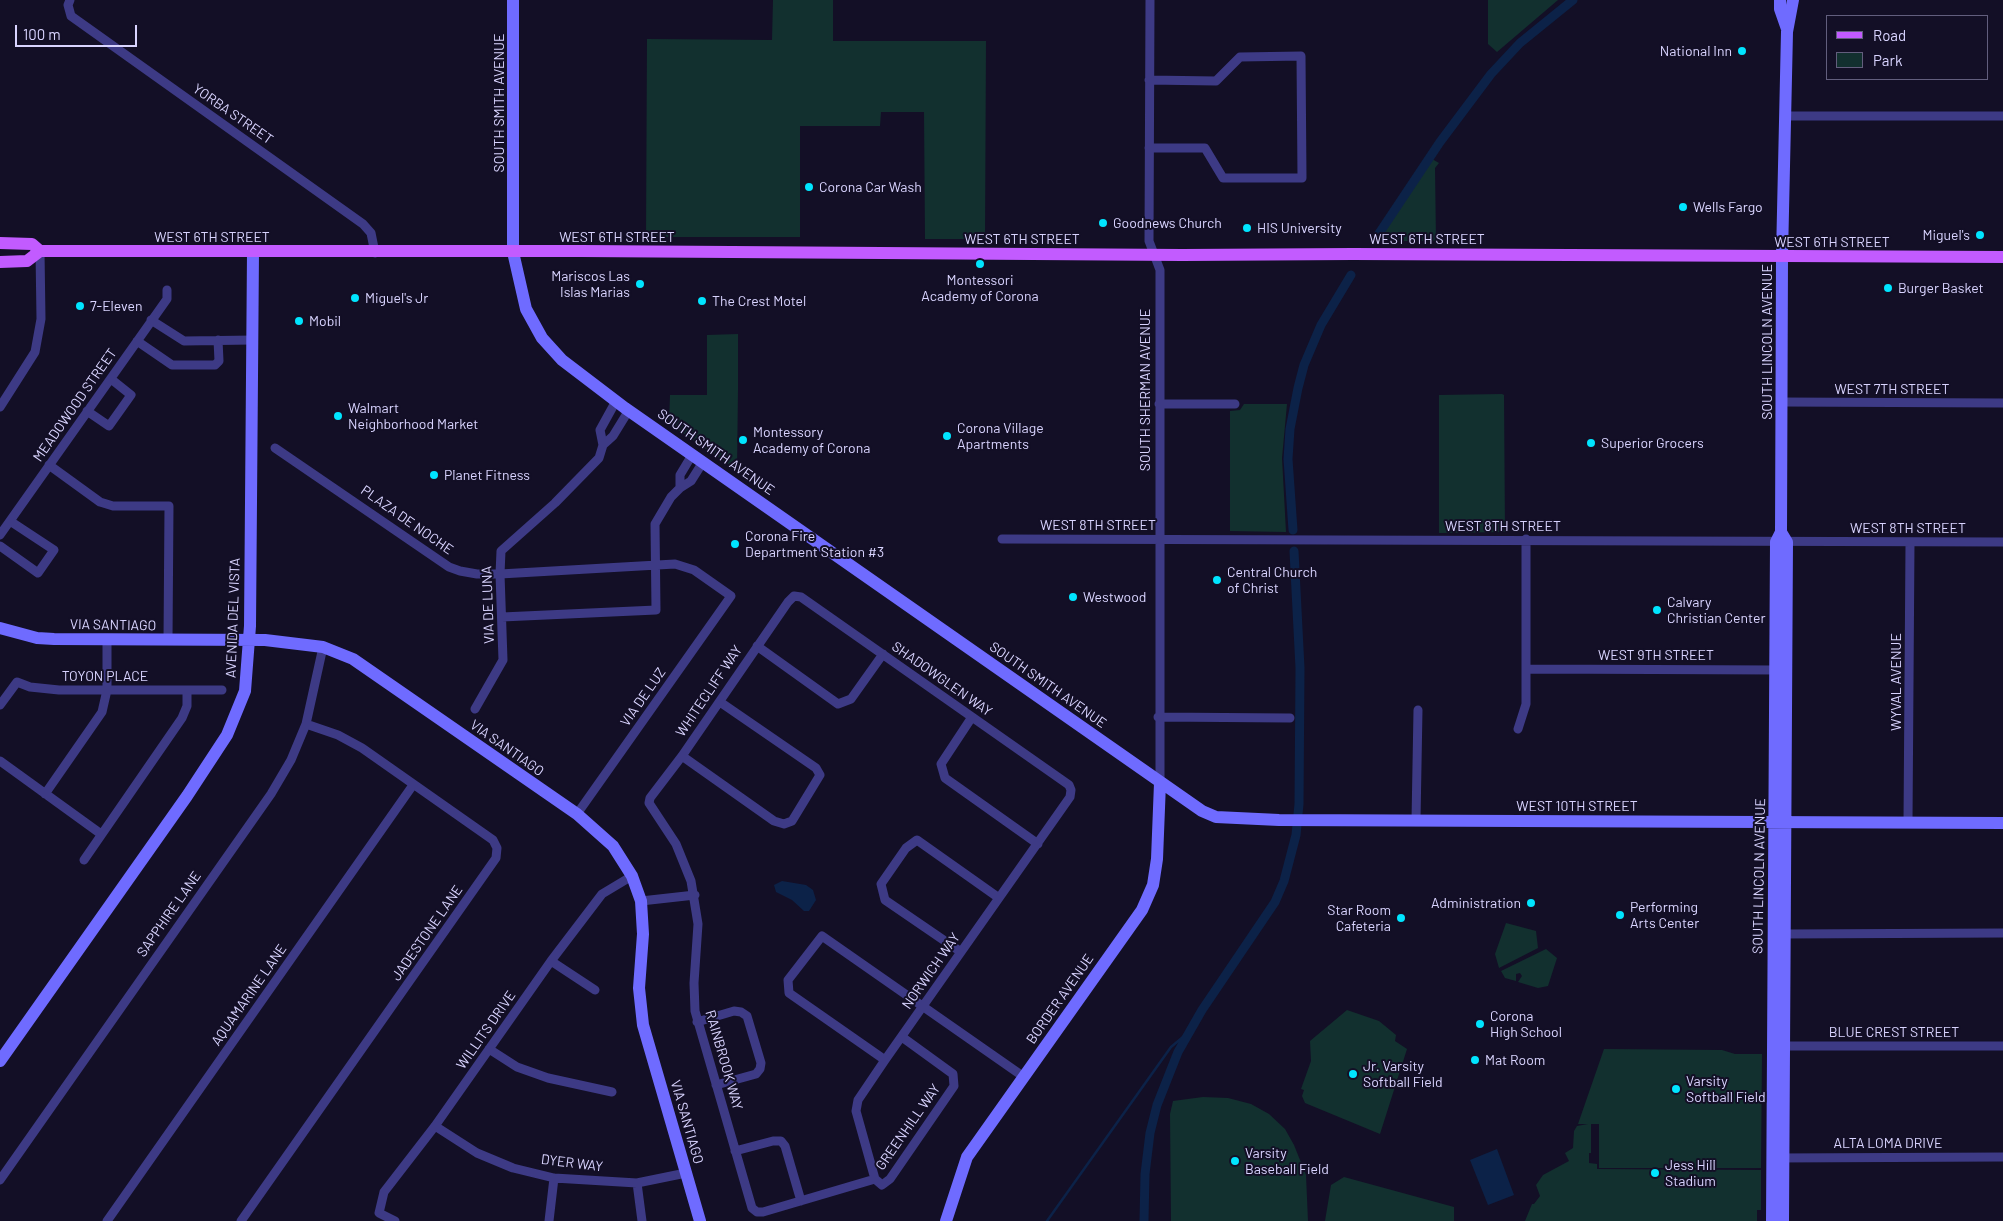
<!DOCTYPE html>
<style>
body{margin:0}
#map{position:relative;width:2003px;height:1221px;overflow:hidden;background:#130f26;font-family:Barlow,sans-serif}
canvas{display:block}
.legend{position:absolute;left:1826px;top:15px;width:162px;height:65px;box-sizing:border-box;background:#130f26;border:1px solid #625e7d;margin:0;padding:6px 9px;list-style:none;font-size:15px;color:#d9d4ff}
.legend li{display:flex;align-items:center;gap:10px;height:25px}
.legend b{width:25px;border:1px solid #625e7d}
.scale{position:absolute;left:15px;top:25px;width:122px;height:22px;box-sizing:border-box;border:2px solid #d9d4ff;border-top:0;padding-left:6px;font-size:15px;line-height:18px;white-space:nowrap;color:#d9d4ff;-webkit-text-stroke:4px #130f26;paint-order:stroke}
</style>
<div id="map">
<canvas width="2003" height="1221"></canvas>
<ul class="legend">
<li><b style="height:6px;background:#c25bff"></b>Road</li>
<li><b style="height:14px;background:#12302f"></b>Park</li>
</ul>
<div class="scale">100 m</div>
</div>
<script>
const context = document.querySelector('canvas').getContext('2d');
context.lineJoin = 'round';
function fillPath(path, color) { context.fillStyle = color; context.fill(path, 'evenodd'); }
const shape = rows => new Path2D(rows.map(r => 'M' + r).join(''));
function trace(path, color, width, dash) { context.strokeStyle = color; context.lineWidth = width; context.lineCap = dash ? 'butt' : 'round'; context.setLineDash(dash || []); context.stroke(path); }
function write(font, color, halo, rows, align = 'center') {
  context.font = font + ' Barlow,sans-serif'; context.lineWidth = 4; context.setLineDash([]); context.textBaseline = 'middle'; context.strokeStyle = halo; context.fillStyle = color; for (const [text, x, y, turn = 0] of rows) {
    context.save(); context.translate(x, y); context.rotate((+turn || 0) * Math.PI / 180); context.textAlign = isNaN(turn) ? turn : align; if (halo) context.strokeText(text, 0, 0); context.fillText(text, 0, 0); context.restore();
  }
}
fillPath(shape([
 [773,0,833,0,833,41,986,41,985,239,925,239,924,112,881,112,880,126,800,126,800,237,646,237,647,39,772,40],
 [1488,0,1558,0,1497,52,1488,44],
 [1432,159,1439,163,1435,168,1436,241,1377,241],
 [738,334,738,390,737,470,669,424,670,395,707,395,707,335],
 [1502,394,1504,395,1505,532,1439,533,1439,395],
 [1244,404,1287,404,1282,458,1286,532,1230,531,1230,411,1240,410],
 [1506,923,1536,931,1538,948,1499,968,1495,954],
 [1546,949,1557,958,1548,986,1538,988,1518,982,1522,976,1520,973,1516,974,1516,981,1505,978,1501,971],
 [1347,1010,1379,1021,1396,1035,1395,1041,1407,1049,1380,1134,1305,1103,1302,1096,1304,1090,1301,1089,1311,1061,1310,1041],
 [1604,1049,1722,1050,1735,1054,1762,1054,1761,1168,1599,1168,1599,1124,1591,1124,1591,1153,1589,1153,1589,1163,1597,1164,1597,1169,1761,1170,1761,1210,1757,1210,1757,1221,1525,1221,1532,1204,1534,1204,1540,1196,1536,1185,1543,1175,1569,1161,1565,1153,1573,1148,1574,1131,1577,1126,1588,1124,1578,1124],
 [1203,1097,1228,1098,1251,1104,1269,1114,1285,1129,1294,1145,1306,1175,1308,1221,1171,1221,1170,1114,1173,1101],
 [1344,1177,1454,1207,1454,1221,1325,1221,1331,1185]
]), '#12302f');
fillPath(shape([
 [782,881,806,885,813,890,816,900,809,911,804,911,792,900,776,892,774,885],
 [1497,1149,1514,1195,1488,1205,1470,1160]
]), '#0c2248');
trace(shape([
 [1047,1221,1171,1047,1189,1032]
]), '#0c2248', 2.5);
trace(shape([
 [1376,238,1440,142,1491,74,1520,43,1573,0],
 [1293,530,1288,459,1290,429,1298,388,1304,365,1321,325,1351,275],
 [1144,1221,1145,1174,1150,1133,1157,1105,1178,1052,1202,1010,1275,902,1284,881,1296,835,1299,804,1300,668,1294,551]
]), '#0c2248', 9);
trace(shape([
 [70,0,68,5,71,16,363,224,371,233,375,253],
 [1150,0,1149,241,1160,270,1160,783],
 [1149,80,1216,81,1240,57,1301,56,1302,178,1223,178,1205,148,1149,148],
 [1786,116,2003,116],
 [151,320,184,341,253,340],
 [137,341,172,365,215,365,219,361,218,340],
 [1782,402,2003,403],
 [1159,404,1235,404],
 [0,407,35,352,41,319,40,251],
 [87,411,109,426,131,395,111,379],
 [603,445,613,436,629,410],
 [275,448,449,567,460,571,477,574,500,574,675,564,694,570,731,596,577,814],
 [49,465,100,502,113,506,169,506,168,640],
 [680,488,680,475,692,455],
 [0,535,167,299,167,290],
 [1002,539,2003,542],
 [0,546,38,573,54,550,10,521],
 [502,617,656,610,655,524,671,497,680,488,691,481,703,462],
 [757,646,838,704,851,699,883,654],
 [1526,669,1779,670],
 [0,705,17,682,30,687,59,690,222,690],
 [475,709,503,660,500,574,501,551,555,503,599,458,603,445,600,430,616,401],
 [972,717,941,764,945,778,1038,844],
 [1158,717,1290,718],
 [1518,729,1526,704,1526,539],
 [682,756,774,821,784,824,792,821,820,775,816,768,720,702],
 [0,761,101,834],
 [45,794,102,712,107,690,107,641],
 [1416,820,1418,710],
 [1908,822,1910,543],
 [84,860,182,718,187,706,187,690],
 [641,901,695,895],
 [1785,934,2003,933],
 [961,952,885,900,881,884,906,848,917,840,999,898],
 [551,961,595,990],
 [697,1022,734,1011,741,1012,747,1016,761,1063,760,1069,756,1074,716,1085],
 [1785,1046,2003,1046],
 [489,1049,517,1067,548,1078,612,1092],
 [885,1060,789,993,788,980,822,936,1024,1077],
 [435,1126,477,1153,513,1168,554,1178,637,1183,686,1173],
 [735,1151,773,1141,781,1141,785,1146,801,1201],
 [1777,1158,2003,1157],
 [875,1179,856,1111,858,1100,885,1060,1070,797,1071,790,1069,785,801,597,794,596,788,602,682,756,650,798,649,803,676,844,691,881,698,924,694,983,695,1011,752,1208,757,1212,763,1212,875,1179,882,1185,890,1179,954,1086,953,1074,902,1037],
 [0,1180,271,794,291,760,306,724,323,647],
 [637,1183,642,1221],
 [107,1221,413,785],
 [241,1221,496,858,497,848,493,840,362,748,338,735,306,724],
 [395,1221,379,1213,384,1192,435,1126,551,961,602,894,632,876],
 [549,1221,554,1178]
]), '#3d3a85', 9);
trace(shape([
 [513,0,513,252,526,309,542,338,562,360,625,408,1202,811,1216,817,1279,820,2003,823],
 [1780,0,1780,9,1787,29],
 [0,628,37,638,54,639,265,640,323,647,353,659,577,814,613,846,632,876,641,901,643,934,639,988,643,1025,700,1221],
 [0,1061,187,796,227,735,245,691,250,626,253,252],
 [946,1221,967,1157,1142,910,1153,885,1157,859,1160,783],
 [1772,1221,1776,542,1781,532],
 [1783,1221,1787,542,1781,532,1782,256,1787,32,1793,0]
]), '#6f6bff', 12);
trace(shape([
 [0,243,32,244,40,251],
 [0,262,27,261,40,251,581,251,1182,255,1353,254,2003,257]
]), '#c25bff', 12);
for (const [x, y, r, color] of [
 [1742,51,5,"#00e5ff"],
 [809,187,5,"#00e5ff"],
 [1683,207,5,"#00e5ff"],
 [1103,223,5,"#00e5ff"],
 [1247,228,5,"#00e5ff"],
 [1980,235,5,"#00e5ff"],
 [980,264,5,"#00e5ff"],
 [640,284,5,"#00e5ff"],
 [1888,288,5,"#00e5ff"],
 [355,298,5,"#00e5ff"],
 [702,301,5,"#00e5ff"],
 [80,306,5,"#00e5ff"],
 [299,321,5,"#00e5ff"],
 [338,416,5,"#00e5ff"],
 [947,436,5,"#00e5ff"],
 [743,440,5,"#00e5ff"],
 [1591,443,5,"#00e5ff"],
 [434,475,5,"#00e5ff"],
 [735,544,5,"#00e5ff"],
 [1217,580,5,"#00e5ff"],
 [1073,597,5,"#00e5ff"],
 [1657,610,5,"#00e5ff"],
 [1531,903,5,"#00e5ff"],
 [1620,915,5,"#00e5ff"],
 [1401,918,5,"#00e5ff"],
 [1480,1024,5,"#00e5ff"],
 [1475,1060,5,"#00e5ff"],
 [1353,1074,5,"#00e5ff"],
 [1676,1089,5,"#00e5ff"],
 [1235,1161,5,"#00e5ff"],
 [1655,1173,5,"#00e5ff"]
]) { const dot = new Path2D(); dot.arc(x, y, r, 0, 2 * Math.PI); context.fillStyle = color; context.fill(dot); trace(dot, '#130f26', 2); }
write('14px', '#d9d4ff', '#130f26', [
 ["National Inn",1732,51,"right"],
 ["Corona Car Wash",819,187],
 ["Wells Fargo",1693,207],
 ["Goodnews Church",1113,223],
 ["HIS University",1257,228],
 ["Miguel's",1970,235,"right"],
 ["Mariscos Las",630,276,"right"],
 ["Islas Marias",630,292,"right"],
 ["Montessori",980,280,"center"],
 ["Academy of Corona",980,296,"center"],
 ["Burger Basket",1898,288],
 ["Miguel's Jr",365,298],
 ["The Crest Motel",712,301],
 ["7-Eleven",90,306],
 ["Mobil",309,321],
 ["Walmart",348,408],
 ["Neighborhood Market",348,424],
 ["Corona Village",957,428],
 ["Apartments",957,444],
 ["Montessory",753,432],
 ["Academy of Corona",753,448],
 ["Superior Grocers",1601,443],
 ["Planet Fitness",444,475],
 ["Corona Fire",745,536],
 ["Department Station #3",745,552],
 ["Central Church",1227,572],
 ["of Christ",1227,588],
 ["Westwood",1083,597],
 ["Calvary",1667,602],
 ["Christian Center",1667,618],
 ["Administration",1521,903,"right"],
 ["Performing",1630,907],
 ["Arts Center",1630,923],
 ["Star Room",1391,910,"right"],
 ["Cafeteria",1391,926,"right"],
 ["Corona",1490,1016],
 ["High School",1490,1032],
 ["Mat Room",1485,1060],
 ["Jr. Varsity",1363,1066],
 ["Softball Field",1363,1082],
 ["Varsity",1686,1081],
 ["Softball Field",1686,1097],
 ["Varsity",1245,1153],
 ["Baseball Field",1245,1169],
 ["Jess Hill",1665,1165],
 ["Stadium",1665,1181]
], 'left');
write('14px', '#d9d4ff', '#130f26', [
 ["SOUTH SMITH AVENUE",499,103,-90],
 ["YORBA STREET",233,114,35],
 ["WEST 6TH STREET",212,237],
 ["WEST 6TH STREET",617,237],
 ["WEST 6TH STREET",1022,239],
 ["WEST 6TH STREET",1427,239],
 ["WEST 6TH STREET",1832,242],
 ["SOUTH LINCOLN AVENUE",1767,342,-90],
 ["WEST 7TH STREET",1892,389],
 ["SOUTH SHERMAN AVENUE",1145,390,-90],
 ["MEADOWOOD STREET",75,405,-55],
 ["SOUTH SMITH AVENUE",716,452,35],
 ["PLAZA DE NOCHE",407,520,35],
 ["WEST 8TH STREET",1098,525],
 ["WEST 8TH STREET",1503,526],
 ["WEST 8TH STREET",1908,528],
 ["VIA DE LUNA",488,605,-92],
 ["AVENIDA DEL VISTA",233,618,-88],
 ["VIA SANTIAGO",113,625,1],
 ["WEST 9TH STREET",1656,655],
 ["TOYON PLACE",105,676],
 ["SHADOWGLEN WAY",942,679,35],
 ["WYVAL AVENUE",1896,682,-90],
 ["SOUTH SMITH AVENUE",1048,685,35],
 ["WHITECLIFF WAY",709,691,-56],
 ["VIA DE LUZ",643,697,-55],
 ["VIA SANTIAGO",507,748,35],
 ["WEST 10TH STREET",1577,806],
 ["SOUTH LINCOLN AVENUE",1759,876,-89],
 ["SAPPHIRE LANE",169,914,-55],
 ["JADESTONE LANE",427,933,-55],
 ["NORWICH WAY",931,971,-55],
 ["AQUAMARINE LANE",249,995,-55],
 ["BORDER AVENUE",1060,999,-55],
 ["WILLITS DRIVE",486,1030,-55],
 ["BLUE CREST STREET",1894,1032],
 ["RAINBROOK WAY",724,1060,74],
 ["VIA SANTIAGO",687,1122,74],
 ["GREENHILL WAY",908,1127,-55],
 ["ALTA LOMA DRIVE",1888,1143],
 ["DYER WAY",572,1163,7]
]);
</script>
